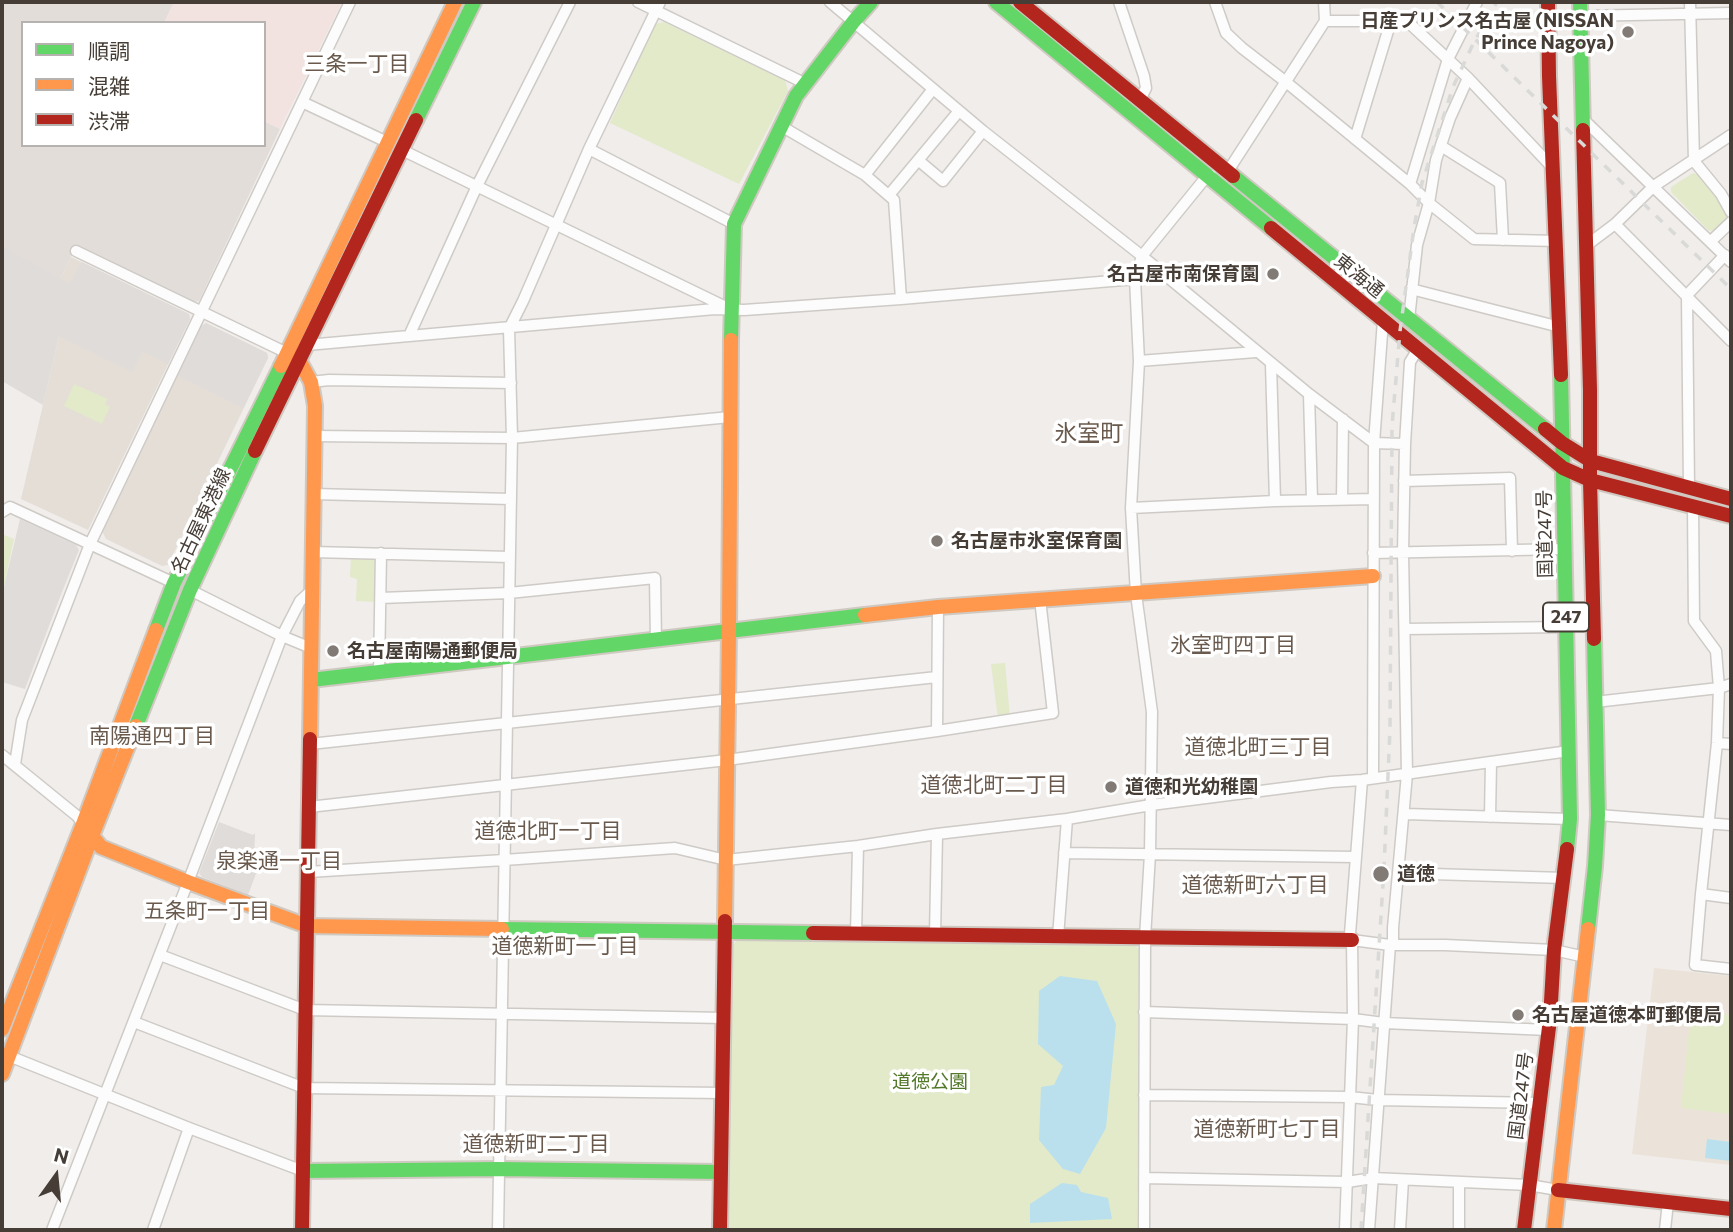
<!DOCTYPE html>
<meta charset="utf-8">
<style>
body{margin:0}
#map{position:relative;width:1733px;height:1232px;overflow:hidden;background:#f0edea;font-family:Commissioner,"Noto Sans JP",sans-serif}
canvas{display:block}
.frame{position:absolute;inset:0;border:4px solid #463e36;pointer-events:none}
.legend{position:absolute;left:21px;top:21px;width:245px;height:126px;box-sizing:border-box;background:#fff;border:2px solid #b5b2af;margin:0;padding:9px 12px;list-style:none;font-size:21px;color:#463e36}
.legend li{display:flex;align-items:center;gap:14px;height:35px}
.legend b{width:35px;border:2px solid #b5b2af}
.north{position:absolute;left:21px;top:1141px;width:70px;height:70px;-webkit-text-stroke:5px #fff;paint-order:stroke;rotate:15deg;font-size:19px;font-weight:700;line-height:28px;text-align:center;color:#463e36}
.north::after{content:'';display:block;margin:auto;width:24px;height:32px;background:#463e36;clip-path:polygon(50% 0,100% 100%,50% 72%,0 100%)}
</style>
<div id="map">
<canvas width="1733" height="1232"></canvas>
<div class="frame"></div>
<ul class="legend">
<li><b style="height:9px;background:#63d668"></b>順調</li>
<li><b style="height:9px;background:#ff974d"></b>混雑</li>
<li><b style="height:9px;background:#b3261e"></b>渋滞</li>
</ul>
<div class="north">N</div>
</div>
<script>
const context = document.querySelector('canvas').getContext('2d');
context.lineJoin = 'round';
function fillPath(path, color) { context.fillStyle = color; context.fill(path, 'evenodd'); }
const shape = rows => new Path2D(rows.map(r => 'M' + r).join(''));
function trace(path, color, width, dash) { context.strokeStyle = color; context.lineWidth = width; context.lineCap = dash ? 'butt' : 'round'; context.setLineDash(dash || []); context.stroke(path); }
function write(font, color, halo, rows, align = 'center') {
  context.font = font + ' Commissioner,"Noto Sans JP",sans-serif'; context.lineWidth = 7; context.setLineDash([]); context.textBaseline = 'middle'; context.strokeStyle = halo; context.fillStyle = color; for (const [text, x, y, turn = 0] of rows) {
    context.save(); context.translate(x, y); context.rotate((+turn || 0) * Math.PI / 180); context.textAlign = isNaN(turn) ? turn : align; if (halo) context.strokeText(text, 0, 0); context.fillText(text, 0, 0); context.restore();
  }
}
fillPath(shape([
 [71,257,189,314,190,319,88,530,21,499,71,285,60,279],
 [206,323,267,353,268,358,168,565,162,566,106,539,102,531,200,327]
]), '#e4ded7');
fillPath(shape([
 [2,2,174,2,164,23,23,23,23,145,264,145,264,121,280,129,199,301,194,302,77,245,60,279,2,245]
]), '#e2ddd9');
fillPath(shape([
 [1654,968,1731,976,1731,1165,1632,1154]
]), '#ebe3d9');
fillPath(shape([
 [174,2,342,2,280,129,264,121,264,23,164,23]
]), '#f2e3e1');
fillPath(shape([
 [664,22,785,80,788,91,739,184,610,123,655,24],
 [1693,173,1699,175,1729,214,1728,219,1715,230,1709,231,1671,192,1671,187],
 [74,384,108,399,105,404,110,407,102,424,64,406],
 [2,534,14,539,2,595],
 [351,556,379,556,377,602,356,601,357,579,350,577],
 [1005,663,1010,718,998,719,991,664],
 [940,935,1133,944,1139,949,1137,1230,724,1230,728,950,739,938],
 [1691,1011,1731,1015,1731,1114,1681,1108]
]), '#e2eaca');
fillPath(shape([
 [4,246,70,284,82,262,189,314,190,319,168,364,142,351,132,372,59,336,43,405,2,381,2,249],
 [206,323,267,353,268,358,243,408,177,375,200,327],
 [20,519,76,545,79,550,62,592,25,689,2,682,2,595],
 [219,822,253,835,255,833,254,860,260,863,248,895,202,877,199,873]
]), '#dfdcda');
fillPath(shape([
 [1060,976,1097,981,1116,1024,1106,1128,1080,1174,1063,1169,1039,1140,1041,1087,1054,1085,1063,1066,1038,1044,1039,991],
 [1707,1139,1731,1142,1731,1161,1705,1158],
 [1062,1183,1077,1185,1081,1192,1108,1198,1112,1219,1030,1223,1030,1204]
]), '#bae0ee');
const street = shape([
 [638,2,798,80,804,85],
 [830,2,983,131,1142,256,1309,394,1374,443,1405,444],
 [1119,2,1144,76,1146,88,1140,100],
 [1215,2,1226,33,1242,48,1286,82,1410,184,1429,203,1474,239,1557,241],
 [1690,2,1694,161,1721,194,1731,212],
 [1580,16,1731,13],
 [1325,21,1407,21,1468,78,1552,167],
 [302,102,387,142],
 [1583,119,1731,262],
 [781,126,865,175,894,200,901,299],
 [1355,139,1391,21],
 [1441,146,1500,183,1503,240],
 [589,149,734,224],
 [402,150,728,308],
 [918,160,943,181,983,131],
 [1226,171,1228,171,1325,21,1324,2],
 [865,175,933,89],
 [1410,184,1448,59,1477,2],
 [889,195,959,111],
 [1615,224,1731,341],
 [1711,241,1731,222],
 [1587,245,1615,224,1654,186,1731,135],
 [76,251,287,353],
 [1411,289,1560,327],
 [1409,319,1417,245,1429,203,1436,160,1450,118,1468,78],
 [409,336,477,186,570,2],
 [307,345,715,309,744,310,901,299,1135,279],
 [1139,361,1256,352],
 [1271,364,1275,501],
 [311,382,329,380,511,383],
 [1309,394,1312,500],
 [314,436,512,438,730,417],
 [1404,481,1510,478,1512,551],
 [1689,488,1687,295,1725,255],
 [313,494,511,499],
 [1342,499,1343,419],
 [1693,506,1694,621,1716,651,1719,688,1717,743,1701,894,1695,965,1731,969],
 [1131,508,1275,501,1374,499],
 [2,512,10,507,174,583],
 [313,552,510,557],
 [1373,553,1564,549],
 [190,590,282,636,311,648],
 [381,598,509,593,655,578,656,641],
 [1405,629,1566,627],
 [379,672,381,553],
 [1595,702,1719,688,1731,684],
 [937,731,938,607],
 [1717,743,1731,744],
 [310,744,937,677],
 [2,755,77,816,86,828],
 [15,764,22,720,90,544,350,2],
 [1373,778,1374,443,1383,320],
 [309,807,727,760,937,731,1053,713,1040,599],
 [1405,814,1570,819],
 [1598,815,1731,825],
 [1490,817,1491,762],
 [1064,853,1355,857],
 [308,872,504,860,675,848,726,860,858,846,937,834,1067,819,1151,805,1331,782,1362,780,1569,751],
 [1398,873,1564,878],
 [1701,894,1731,898],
 [856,934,858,846],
 [935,935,937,834],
 [1058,937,1067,819],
 [1352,940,1390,945,1445,945,1554,950,1585,957],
 [160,955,305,1010,724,1018],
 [1144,1012,1353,1019,1384,1023,1549,1030],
 [134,1022,304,1088,723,1093],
 [9,1056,189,1128,303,1171],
 [1144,1095,1350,1097,1378,1100,1539,1103],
 [1144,1178,1347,1182,1373,1178,1529,1185,1558,1190],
 [52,1230,188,882,282,636,300,601,312,590],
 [153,1230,189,1128],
 [498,1230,512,438,509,329,523,301,589,149,660,2],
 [1144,1230,1145,938,1150,854,1152,712,1136,594,1131,508,1139,361,1135,279,1142,256,1207,176,1211,175],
 [1345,1230,1353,1019,1352,940,1350,934,1362,780],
 [1369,1230,1390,945,1393,941,1393,928,1407,774,1403,553,1405,444,1410,362,1418,349],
 [1400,1230,1403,1180],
 [1459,1230,1459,1182],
 [1665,1230,1668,1202]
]);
const fast = shape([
 [996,2,1271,228],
 [1580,2,1583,130],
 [416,120,474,2],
 [1233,176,1545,429],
 [731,340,734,224,796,96,854,21,871,2],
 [1561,375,1570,819,1567,849],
 [156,630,174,583,281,366],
 [311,680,865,615],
 [136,726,190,590,255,451],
 [502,929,813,933],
 [1588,929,1595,866,1598,815,1594,639],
 [303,1171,499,1169,721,1172]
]);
const slow = shape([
 [293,357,299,360,311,382,315,406,310,739],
 [281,366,455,2],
 [865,615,938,607,1373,576],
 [92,836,101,847,188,882,307,926,502,929],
 [725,921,729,632,731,340],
 [2,1029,83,824,156,630],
 [2,1074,92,836,136,726],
 [1554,1230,1588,929]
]);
const jam = shape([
 [1020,2,1233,176],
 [1548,2,1549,76,1561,375],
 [1583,130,1590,390,1590,480,1594,639],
 [1271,228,1563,468,1590,480,1731,516],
 [1545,429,1562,443,1591,461,1731,499],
 [255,451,416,120],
 [813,933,1352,940],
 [1558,1190,1731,1209],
 [302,1230,310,739],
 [720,1230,725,921],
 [1524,1230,1550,1019,1554,950,1567,849]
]);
trace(street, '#cecbc7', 13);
trace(fast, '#d0c9c1', 18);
trace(slow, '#d0c9c1', 18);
trace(jam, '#d0c9c1', 18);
trace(street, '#fdfcfc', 10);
trace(fast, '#63d668', 14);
trace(slow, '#ff974d', 14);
trace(jam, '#b3261e', 14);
trace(shape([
 [1437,2,1731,289],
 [1361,1230,1384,868,1390,729,1392,426,1400,331,1414,228,1422,183,1453,87,1473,44,1497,2]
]), '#d9d9d8', 3.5, [9, 9]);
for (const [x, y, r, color] of [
 [1628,32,7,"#827b75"],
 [1273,274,7,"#827b75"],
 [937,541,7,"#827b75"],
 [333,651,7,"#827b75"],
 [1111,787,7,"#827b75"],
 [1381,874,9,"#827b75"],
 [1518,1015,7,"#827b75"]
]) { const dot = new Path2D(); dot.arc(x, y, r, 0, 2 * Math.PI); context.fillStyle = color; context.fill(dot); trace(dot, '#fff', 2.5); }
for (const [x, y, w] of [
 [1566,617,46]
]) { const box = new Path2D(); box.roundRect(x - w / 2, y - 14.5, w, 29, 5); context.fillStyle = '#fff'; context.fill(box); trace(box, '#463e36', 2); }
write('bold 18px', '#463e36', null, [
 ["247",1566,617]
]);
write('bold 19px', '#463e36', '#fff', [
 ["日産プリンス名古屋 (NISSAN",1614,21,"right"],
 ["Prince Nagoya)",1614,43,"right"],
 ["名古屋市南保育園",1259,274,"right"],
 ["名古屋市氷室保育園",951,541],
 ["名古屋南陽通郵便局",347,651],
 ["道徳和光幼稚園",1125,787],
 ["道徳",1397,874],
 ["名古屋道徳本町郵便局",1532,1015]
], 'left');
write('19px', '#463e36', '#fff', [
 ["東海通",1359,276,39],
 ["名古屋東港線",201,521,-65],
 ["国道247号",1545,534,-91],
 ["国道247号",1521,1096,-83]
]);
write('19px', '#527829', '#fff', [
 ["道徳公園",930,1082]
]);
write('21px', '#695a4d', '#fff', [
 ["三条一丁目",357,64],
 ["氷室町四丁目",1233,645],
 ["南陽通四丁目",152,736],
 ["道徳北町三丁目",1258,747],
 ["道徳北町二丁目",994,785],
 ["道徳北町一丁目",548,831],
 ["泉楽通一丁目",279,861],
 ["道徳新町六丁目",1255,885],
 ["五条町一丁目",207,911],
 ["道徳新町一丁目",565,946],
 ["道徳新町七丁目",1267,1129],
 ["道徳新町二丁目",536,1144]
]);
write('23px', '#695a4d', '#fff', [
 ["氷室町",1089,433]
]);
</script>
